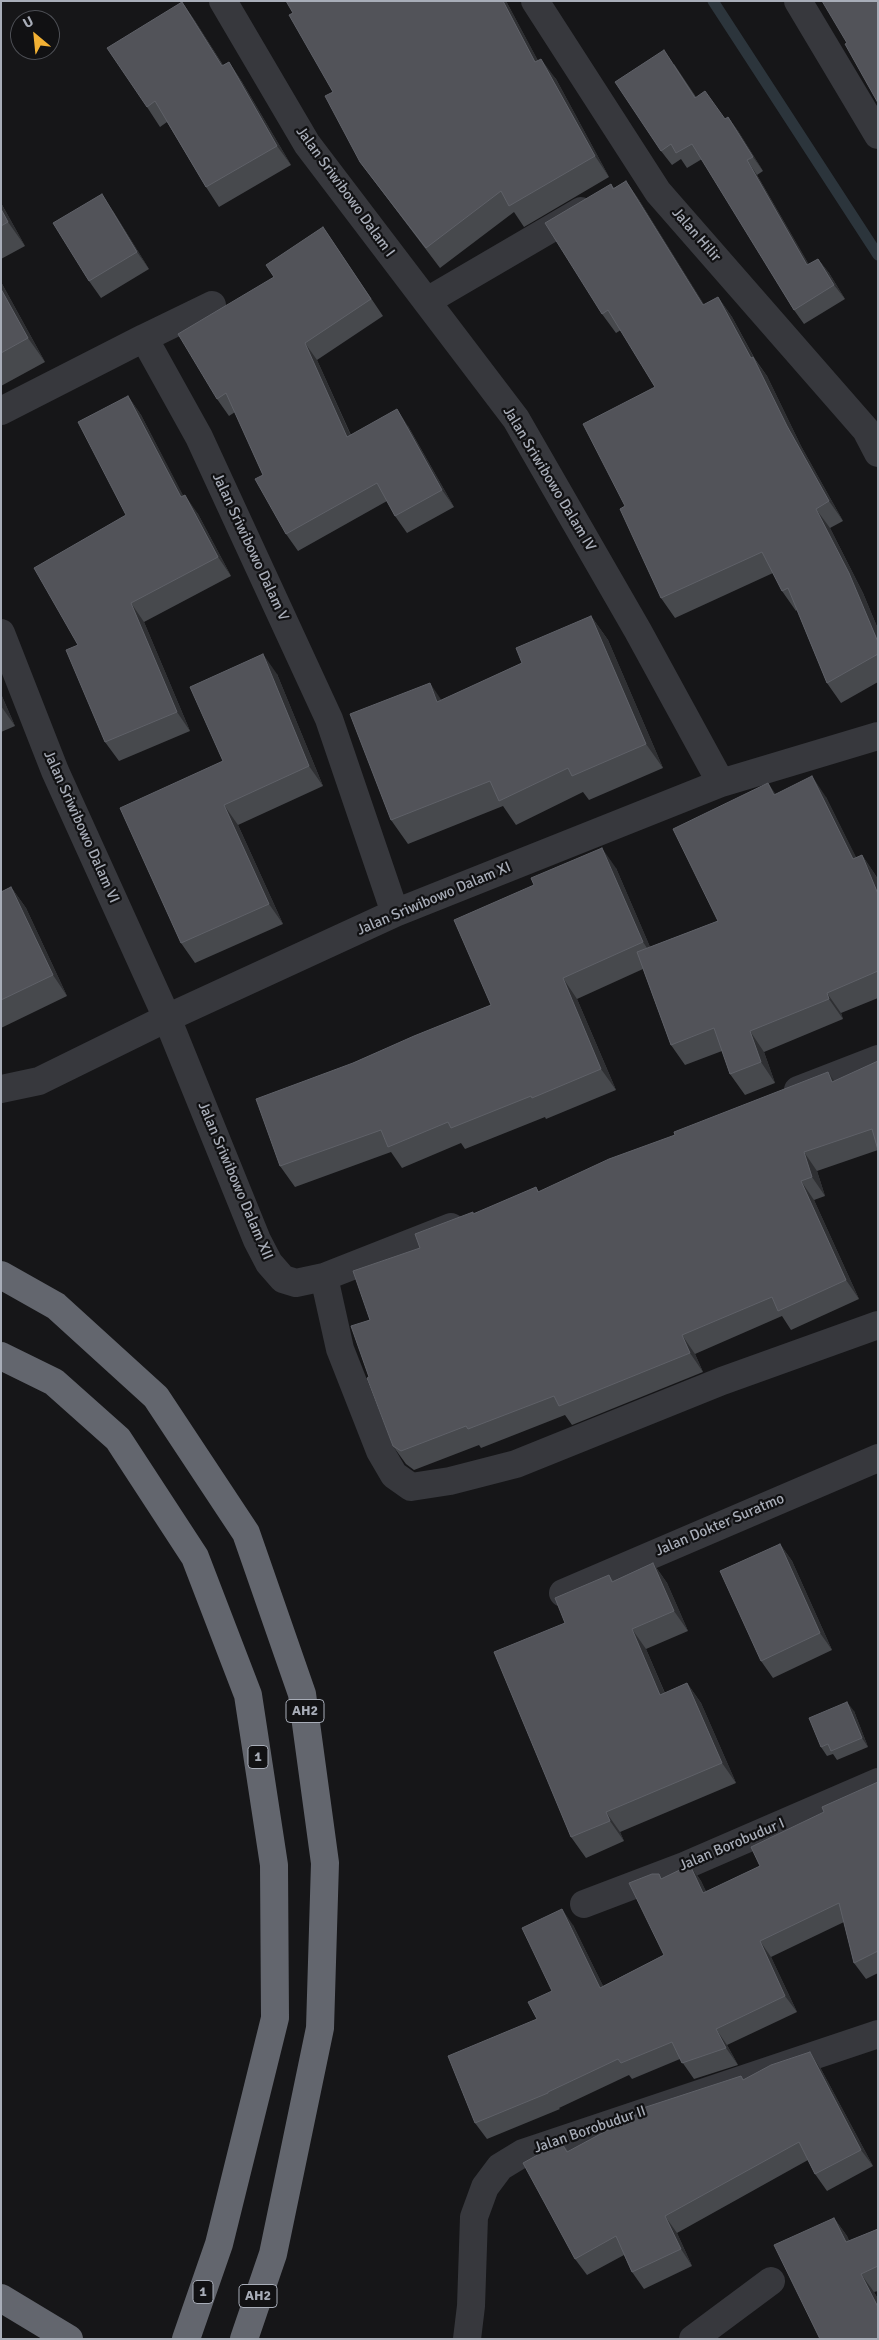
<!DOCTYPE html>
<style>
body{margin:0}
#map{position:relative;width:879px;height:2340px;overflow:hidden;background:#161618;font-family:Signika,sans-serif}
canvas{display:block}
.frame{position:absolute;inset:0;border:2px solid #a8adb8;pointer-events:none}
.north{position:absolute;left:10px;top:10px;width:50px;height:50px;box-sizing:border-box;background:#111113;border:1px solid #4d4f55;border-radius:50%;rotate:332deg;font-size:14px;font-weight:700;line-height:20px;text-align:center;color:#a8adb8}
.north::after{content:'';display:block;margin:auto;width:18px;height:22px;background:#f2b134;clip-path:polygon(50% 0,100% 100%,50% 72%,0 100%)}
</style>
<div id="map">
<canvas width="879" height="2340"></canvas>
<div class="frame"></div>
<div class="north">U</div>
</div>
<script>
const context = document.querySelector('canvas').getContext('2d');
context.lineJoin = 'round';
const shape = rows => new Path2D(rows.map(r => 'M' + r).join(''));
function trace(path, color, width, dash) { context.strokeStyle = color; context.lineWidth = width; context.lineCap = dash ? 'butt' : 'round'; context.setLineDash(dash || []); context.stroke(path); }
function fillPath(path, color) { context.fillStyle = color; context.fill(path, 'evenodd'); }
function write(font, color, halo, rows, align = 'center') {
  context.font = font + ' Signika,sans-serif'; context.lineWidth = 4.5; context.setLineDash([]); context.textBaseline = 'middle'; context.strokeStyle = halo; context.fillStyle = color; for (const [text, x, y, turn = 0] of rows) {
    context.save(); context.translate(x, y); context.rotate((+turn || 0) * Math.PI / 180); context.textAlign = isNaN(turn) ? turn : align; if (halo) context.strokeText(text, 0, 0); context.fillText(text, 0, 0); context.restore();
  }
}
trace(shape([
 [713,1,878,255]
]), '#2c353c', 11);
trace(shape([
 [223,1,307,144,516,419,638,631,721,783],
 [535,1,658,192,866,430,878,453],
 [798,1,878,135],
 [427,301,581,211],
 [144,338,212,305],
 [1,411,144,338,199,437,329,719,395,913],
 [1,633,55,771,167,1018,257,1240,269,1263,283,1279,296,1283,324,1277,451,1227],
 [1,1089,39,1081,167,1018,395,913,721,783,878,736],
 [798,1090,878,1059],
 [324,1277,340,1349,380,1451,394,1475,411,1487,450,1481,516,1464,722,1381,878,1325],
 [563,1593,878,1458],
 [584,1904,684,1866,878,1782],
 [467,2339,471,2306,474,2217,485,2187,500,2167,523,2153,878,2034],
 [693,2339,771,2281]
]), '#37383d', 28);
trace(shape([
 [1,1275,56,1306,156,1397,246,1533,302,1694,325,1863,320,2028,273,2254,244,2339],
 [1,1356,54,1382,118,1439,195,1557,248,1695,274,1865,275,2018,219,2244,186,2339],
 [1,2298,69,2339]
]), '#63666e', 28);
fillPath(shape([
 [506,1,538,61,556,79,609,177,524,227,514,212,440,268,375,182,360,162,333,92,293,13],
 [182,2,195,21,223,65,229,62,242,82,291,165,219,207,206,187,167,122,160,127,147,107],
 [674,64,696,97,725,119,728,117,738,131,763,171,757,175,809,265,818,259,829,273,845,299,804,324,794,310,702,159,687,168,681,159,672,165,661,151],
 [626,181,639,200,704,305,718,297,732,317,755,359,767,376,801,446,843,521,830,528,863,593,878,629,878,682,841,703,827,683,797,610,796,611,782,591,773,573,675,618,661,598,625,506,655,387,621,330,616,333,602,314,611,184,614,188],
 [1,203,25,246,1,259],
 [113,211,149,269,101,298,89,281],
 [323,227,383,316,317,360,351,435,408,426,454,507,407,533,395,516,387,501,298,551,286,534,263,475,235,412,229,416,217,399,274,277],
 [1,282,45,362,1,386],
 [128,396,141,415,183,496,198,514,231,576,144,622,190,731,119,761,105,742,126,515],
 [591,616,608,640,663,768,589,800,583,792,516,825,503,806,408,844,391,820,442,700,522,663],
 [277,674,323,786,238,825,283,924,195,963,181,943,223,761],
 [1,694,15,726,1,732],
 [776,794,826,797,856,858,862,855,876,876,878,880,878,998,841,1013,843,1019,764,1052,775,1083,745,1095,730,1074,722,1051,685,1065,671,1045,643,969,577,999,616,1090,546,1119,545,1117,465,1149,461,1143,402,1168,391,1152,295,1187,280,1166,353,1063,491,1005,616,868,650,947,718,921],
 [11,887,26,908,67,996,1,1028,1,892],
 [878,1061,878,1150,817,1171,825,1196,814,1200,859,1299,791,1330,782,1316,695,1354,703,1372,572,1425,565,1415,481,1448,479,1445,414,1470,406,1464,393,1446,369,1377,370,1320,420,1248,474,1214,536,1187,539,1192,835,1081],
 [780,1544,792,1561,832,1650,773,1678,761,1661],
 [653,1563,667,1583,688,1631,646,1649,665,1693,687,1683,701,1703,736,1783,620,1832,624,1841,586,1858,571,1837,565,1623,609,1575,613,1581],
 [854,1711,868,1747,837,1760,833,1754,827,1756,821,1747],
 [878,1782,878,1973,866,1979,854,1963,844,1922,771,1957,797,2012,727,2045,738,2065,694,2079,680,2059,632,2079,629,2075,559,2108,560,2109,487,2139,475,2123,537,2019,552,1991,573,1925,603,1986,664,1955,659,1874,662,1879,690,1865,701,1881,706,1892,760,1866,824,1812],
 [810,2052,821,2069,873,2166,827,2191,815,2174,808,2160,677,2233,692,2266,644,2289,632,2272,624,2255,587,2275,575,2259,561,2142,568,2151,741,2076,744,2080],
 [834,2218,847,2236,849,2241,878,2229,878,2291,874,2292,878,2299,878,2339]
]), '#47494d');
fillPath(shape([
 [503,1,506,1,550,83,535,62],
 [182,2,195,21,236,86,222,66],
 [541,59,556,79,609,177,595,156],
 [229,62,242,82,291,165,277,146],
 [728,117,738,131,763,171,753,157],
 [747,160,757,175,818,280,807,265],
 [626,181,639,200,717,325,703,305],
 [102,194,113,211,149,269,137,252],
 [1,203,25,246,8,222,1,209],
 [818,259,829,273,845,299,834,285],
 [1,282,45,362,28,338,1,289],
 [718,297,732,317,755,360,767,376,801,446,843,521,829,501,787,426],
 [305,343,317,360,359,454,347,437],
 [128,396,141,415,194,516,181,497],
 [397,409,408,426,454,507,442,490],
 [185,495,198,514,231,576,218,557],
 [816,509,830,528,863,593,878,629,878,642],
 [131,603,144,622,190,731,177,712],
 [591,616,608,640,663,768,646,744],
 [263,654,277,674,323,786,309,766],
 [430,683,446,707,437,702],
 [1,694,15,726,1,706],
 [812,776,826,797,867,879,853,859],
 [768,783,782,803,774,795],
 [224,805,238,825,283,924,269,904],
 [602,848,616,868,657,963,643,942],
 [862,855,876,876,878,880,878,894],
 [11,887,26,908,67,996,53,975],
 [563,978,577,999,616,1090,601,1069],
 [827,993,841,1013,843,1019,829,999],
 [750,1031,764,1052,775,1083,761,1062],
 [828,1072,841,1090,832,1082],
 [804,1152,817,1171,825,1196,812,1177],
 [801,1181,814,1200,859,1299,846,1280],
 [682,1335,695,1354,703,1372,690,1353],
 [780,1544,792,1561,832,1650,820,1633],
 [653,1563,667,1583,688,1631,674,1611],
 [632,1629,646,1649,674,1715,660,1695],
 [687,1683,701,1703,736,1783,722,1763],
 [847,1702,854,1711,868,1747,862,1738],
 [606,1812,620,1832,624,1841,610,1821],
 [690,1865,701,1881,715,1909,703,1893],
 [562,1909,573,1925,612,2004,600,1988],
 [760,1941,771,1957,797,2012,785,1996],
 [716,2029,727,2045,738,2065,726,2048],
 [810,2052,821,2069,873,2166,861,2150],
 [665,2216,677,2233,692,2266,681,2249],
 [834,2218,847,2236,859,2261,846,2242],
 [861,2274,874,2292,878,2299,878,2307]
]), '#2f3033');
const building = shape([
 [286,1,503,1,535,62,541,59,595,156,509,206,501,191,426,248,360,162,325,96,333,92,289,15,293,13,286,1],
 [822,1,878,1,878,103,845,44,847,43,822,1],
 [182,2,222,66,229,62,277,146,206,187,155,101,147,107,107,48,182,2],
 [664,50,695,98,705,91,725,119,728,117,753,157,747,160,807,265,818,259,834,285,794,310,692,144,676,153,671,144,661,151,615,82,664,50],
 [626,181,703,305,718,297,751,358,753,357,787,426,829,501,816,509,849,573,878,642,878,654,827,683,788,588,782,591,762,552,661,598,620,509,625,506,583,424,655,387,608,310,602,314,545,223,611,184,613,189,626,181],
 [102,194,137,252,89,281,53,223,102,194],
 [1,209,8,222,1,226,1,209],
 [323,227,371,299,305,343,347,437,397,409,442,490,395,516,377,483,286,534,255,479,263,475,226,393,217,399,178,334,274,277,266,265,323,227],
 [1,289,28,338,1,353,1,289],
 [128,396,181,497,185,495,218,557,131,603,177,712,105,742,66,650,78,645,34,568,126,515,78,422,128,396],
 [591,616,646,744,572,776,568,768,499,801,490,781,391,820,350,714,430,683,437,702,522,663,516,648,591,616],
 [263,654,309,766,224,805,269,904,181,943,120,808,223,761,190,687,263,654],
 [812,776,853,859,862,855,878,894,878,971,827,993,829,999,750,1031,761,1062,730,1074,714,1028,671,1045,637,952,718,921,673,829,768,783,774,795,812,776],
 [602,848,643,942,563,978,601,1069,532,1098,531,1096,451,1128,448,1122,388,1147,381,1130,280,1166,256,1099,353,1063,414,1036,491,1005,454,920,534,885,531,878,602,848],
 [11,887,53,975,1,1000,1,892,11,887],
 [878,1061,878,1150,872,1129,804,1152,812,1177,801,1181,846,1280,778,1311,772,1297,682,1335,690,1353,559,1406,554,1396,468,1429,466,1426,401,1451,393,1446,367,1378,369,1377,351,1326,370,1320,353,1271,420,1248,415,1234,473,1212,473,1214,536,1187,538,1192,609,1159,675,1135,674,1132,828,1072,832,1082,878,1061],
 [780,1544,820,1633,761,1661,720,1571,780,1544],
 [653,1563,674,1611,632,1629,660,1695,687,1683,722,1763,606,1812,610,1821,571,1837,494,1652,565,1623,555,1598,609,1575,612,1582,653,1563],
 [847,1702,862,1738,831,1751,828,1744,821,1747,809,1718,847,1702],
 [878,1782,878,1951,854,1963,839,1903,760,1941,785,1996,716,2029,726,2048,682,2063,672,2042,621,2063,618,2059,548,2092,548,2093,475,2123,448,2056,537,2019,528,2002,552,1991,522,1928,562,1909,600,1988,664,1955,629,1883,652,1874,659,1874,661,1879,690,1865,703,1893,760,1866,751,1847,824,1812,822,1807,878,1782],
 [810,2052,861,2150,815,2174,799,2142,665,2216,681,2249,632,2272,616,2236,575,2259,523,2163,561,2142,567,2152,645,2110,643,2108,741,2076,743,2080,771,2065,810,2052],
 [834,2218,846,2242,878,2229,878,2266,861,2274,878,2307,878,2339,820,2339,774,2245,834,2218]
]);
fillPath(building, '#525359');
trace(building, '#5f6168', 1);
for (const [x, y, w] of [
 [305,1711,38],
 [258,1757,20],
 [203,2292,20],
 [258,2296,38]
]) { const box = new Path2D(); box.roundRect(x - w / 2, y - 11.5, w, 23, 4); context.fillStyle = '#111113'; context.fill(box); trace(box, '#a8adb8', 1); }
write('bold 14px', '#a8adb8', null, [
 ["AH2",305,1711],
 ["1",258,1757],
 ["1",203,2292],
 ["AH2",258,2296]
]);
write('15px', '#a8adb8', '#111113', [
 ["Jalan Sriwibowo Dalam I",345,192,54],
 ["Jalan Hilir",696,235,49],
 ["Jalan Sriwibowo Dalam IV",549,479,59],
 ["Jalan Sriwibowo Dalam V",250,547,65],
 ["Jalan Sriwibowo Dalam VI",81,827,66],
 ["Jalan Sriwibowo Dalam XI",434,899,-23],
 ["Jalan Sriwibowo Dalam XII",235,1181,67],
 ["Jalan Dokter Suratmo",720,1525,-23],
 ["Jalan Borobudur I",732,1845,-23],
 ["Jalan Borobudur II",590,2130,-19]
]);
</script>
